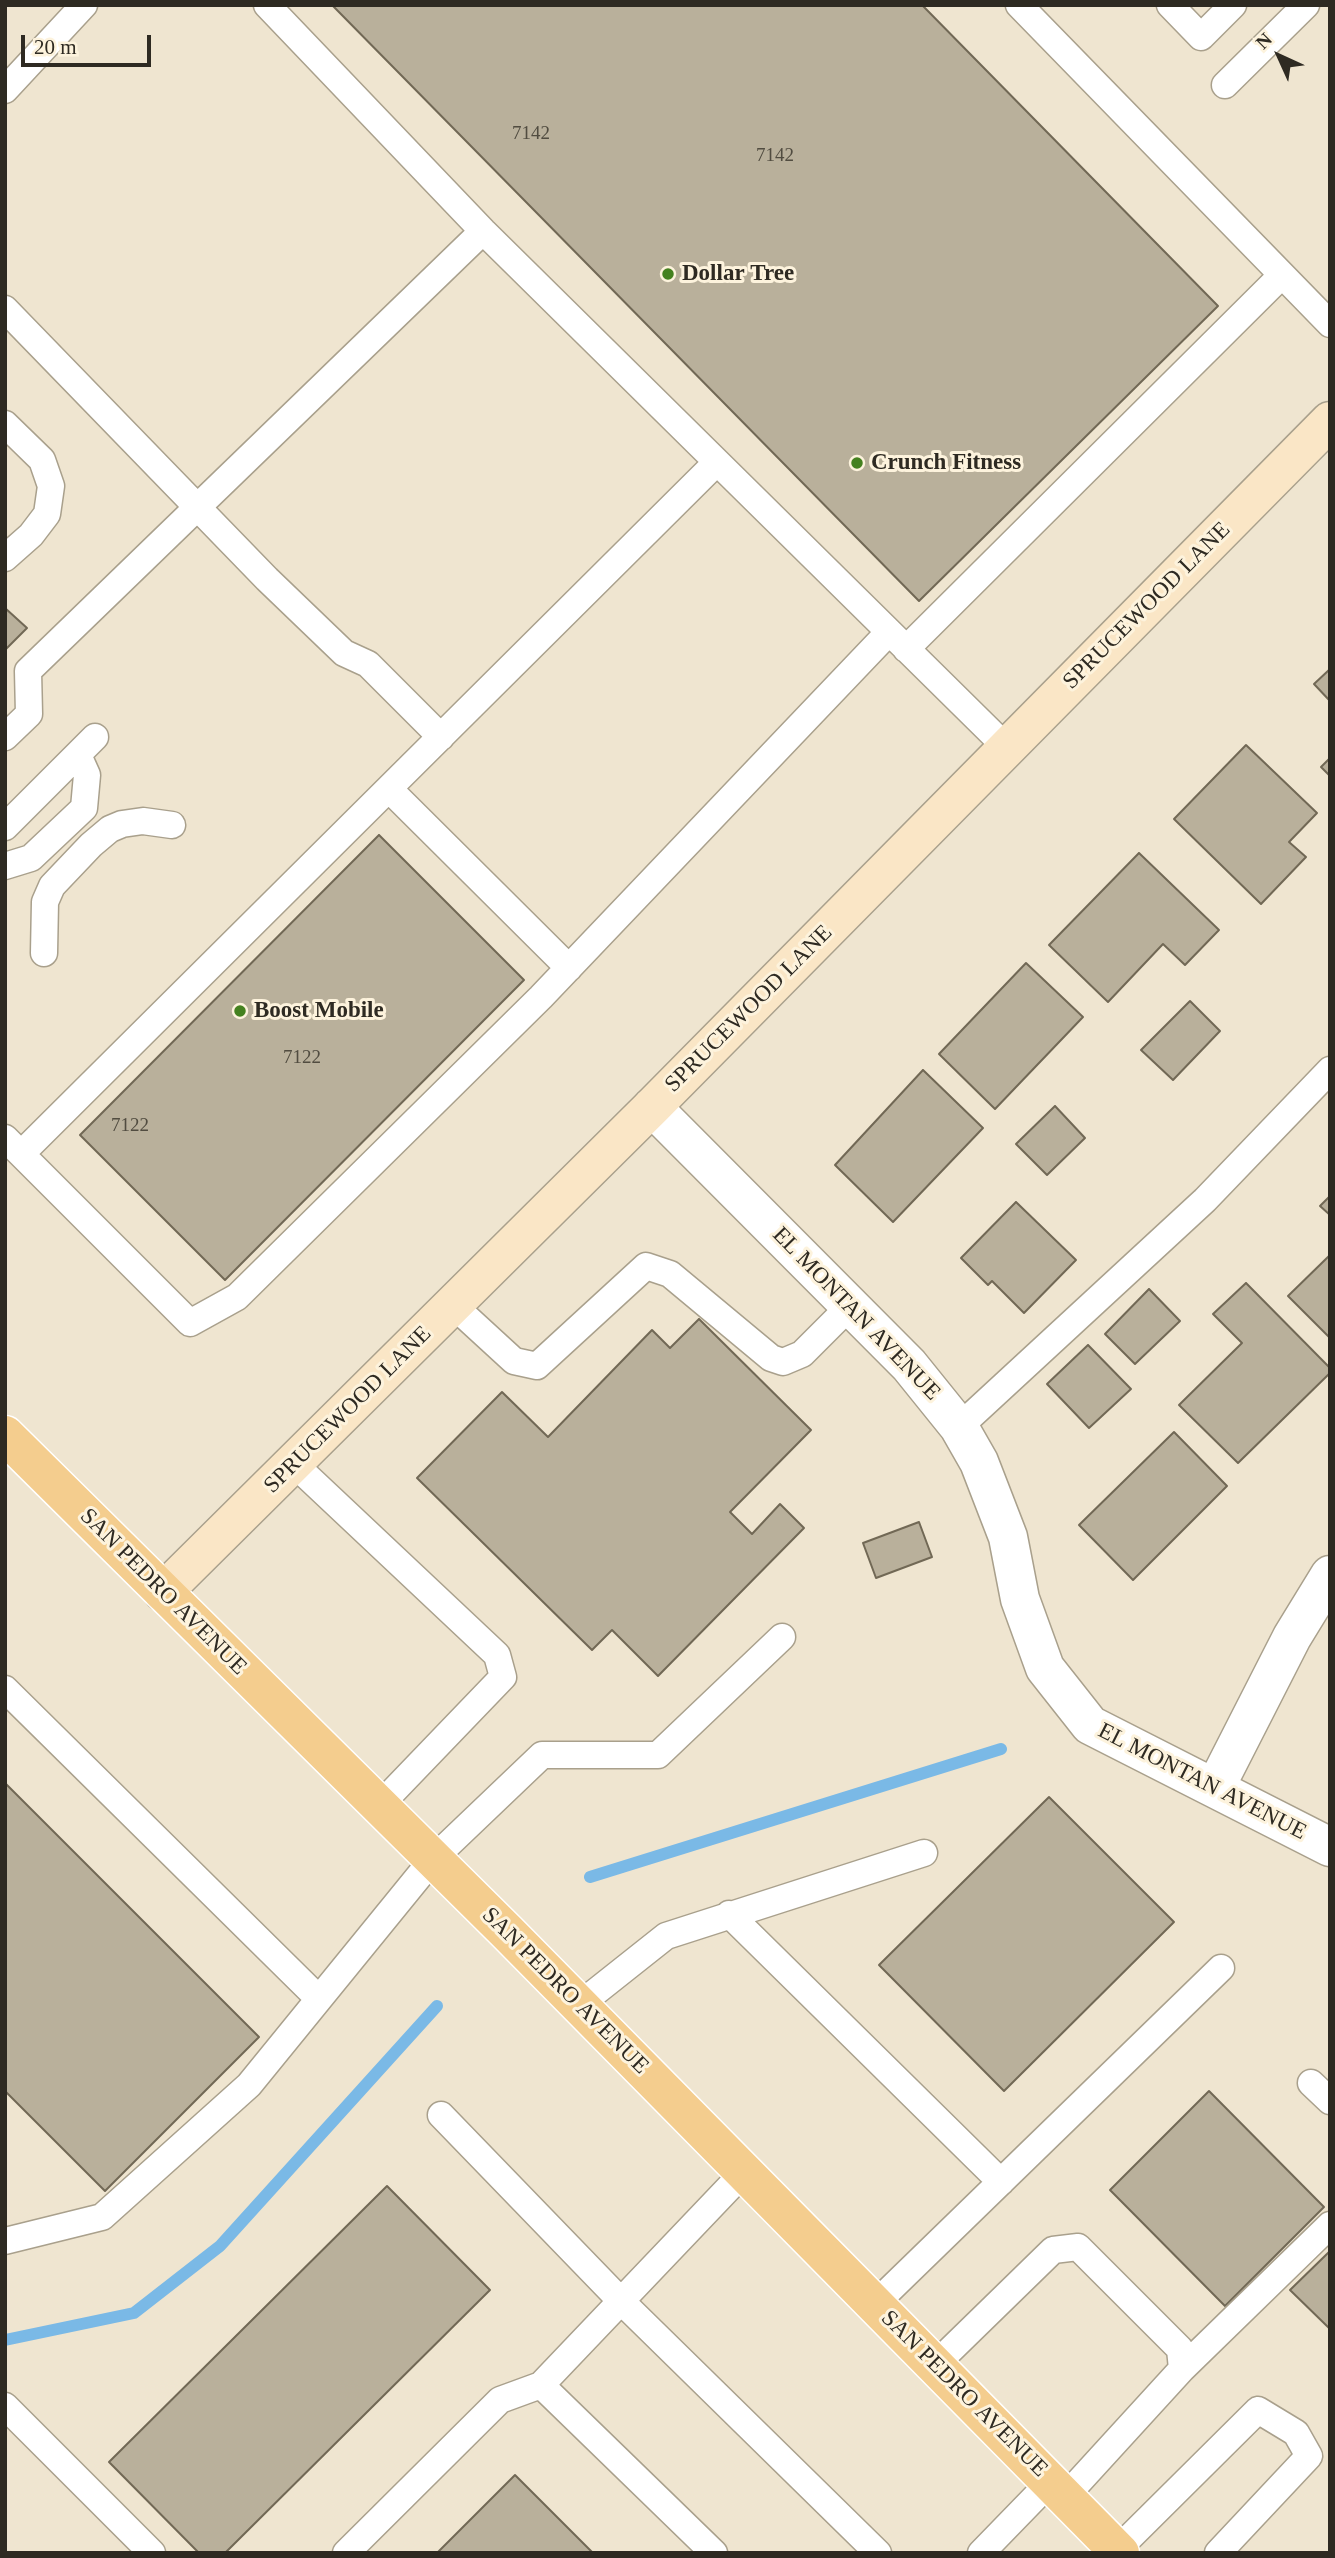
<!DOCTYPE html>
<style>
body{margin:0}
#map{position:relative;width:1335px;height:2558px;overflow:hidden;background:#efe5d0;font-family:"Times New Roman",serif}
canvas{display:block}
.frame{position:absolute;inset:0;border:7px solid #2e2a22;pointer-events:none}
.north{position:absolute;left:1244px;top:21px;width:70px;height:70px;-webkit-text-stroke:5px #fdf3dd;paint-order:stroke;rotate:315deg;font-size:19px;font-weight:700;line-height:28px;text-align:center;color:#2e2a22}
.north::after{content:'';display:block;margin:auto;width:24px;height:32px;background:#2e2a22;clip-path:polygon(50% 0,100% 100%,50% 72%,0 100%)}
.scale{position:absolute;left:21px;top:35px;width:130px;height:32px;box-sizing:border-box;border:4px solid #2e2a22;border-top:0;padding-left:9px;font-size:21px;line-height:24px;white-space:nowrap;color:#2e2a22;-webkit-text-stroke:5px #fdf3dd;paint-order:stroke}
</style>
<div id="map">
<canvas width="1335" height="2558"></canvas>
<div class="frame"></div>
<div class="north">N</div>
<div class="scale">20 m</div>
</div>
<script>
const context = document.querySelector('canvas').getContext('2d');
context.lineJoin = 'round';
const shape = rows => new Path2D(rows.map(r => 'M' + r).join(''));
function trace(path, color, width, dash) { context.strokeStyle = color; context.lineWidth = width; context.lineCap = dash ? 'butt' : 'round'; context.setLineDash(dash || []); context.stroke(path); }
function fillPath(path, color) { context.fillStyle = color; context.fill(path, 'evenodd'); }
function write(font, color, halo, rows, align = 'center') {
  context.font = font + ' "Times New Roman",serif'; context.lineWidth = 6; context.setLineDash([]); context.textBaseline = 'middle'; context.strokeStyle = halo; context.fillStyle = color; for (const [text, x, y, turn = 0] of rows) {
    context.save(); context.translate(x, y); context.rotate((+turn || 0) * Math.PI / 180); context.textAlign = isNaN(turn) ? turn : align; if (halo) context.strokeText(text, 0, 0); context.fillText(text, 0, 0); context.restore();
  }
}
trace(shape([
 [590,1877,1001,1749],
 [5,2340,134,2313,220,2246,437,2006]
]), '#7ab9e6', 12);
const building = shape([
 [332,5,922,5,1218,306,919,601,332,5],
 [5,608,27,628,5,650,5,608],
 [1330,669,1330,701,1314,684,1330,669],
 [1246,745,1317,813,1289,842,1306,857,1261,904,1174,819,1246,745],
 [1330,758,1330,776,1321,767,1330,758],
 [379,835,524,980,225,1280,80,1135,379,835],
 [1139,853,1219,930,1185,965,1163,944,1108,1002,1049,945,1139,853],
 [1026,963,1083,1017,995,1109,939,1054,1026,963],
 [1190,1001,1220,1031,1173,1080,1141,1050,1190,1001],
 [923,1070,983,1128,893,1222,835,1165,923,1070],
 [1055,1106,1085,1138,1047,1175,1016,1144,1055,1106],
 [1330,1196,1330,1215,1320,1206,1330,1196],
 [1016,1202,1076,1260,1024,1313,992,1281,988,1285,961,1258,1016,1202],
 [1330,1255,1330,1338,1288,1296,1330,1255],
 [1246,1283,1330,1368,1330,1373,1238,1463,1179,1405,1242,1343,1213,1314,1246,1283],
 [1149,1289,1180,1321,1135,1364,1105,1334,1149,1289],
 [699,1319,811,1430,730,1512,752,1534,780,1504,804,1528,658,1676,612,1630,592,1650,417,1478,502,1392,548,1437,652,1330,670,1348,699,1319],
 [1088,1345,1131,1389,1089,1428,1047,1384,1088,1345],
 [1174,1432,1227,1486,1133,1580,1079,1525,1174,1432],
 [919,1522,932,1557,876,1578,863,1543,919,1522],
 [5,1783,259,2037,105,2191,5,2091,5,1783],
 [1049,1797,1174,1922,1004,2091,879,1965,1049,1797],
 [1209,2091,1324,2207,1225,2306,1110,2190,1209,2091],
 [387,2186,490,2290,225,2553,199,2553,109,2462,387,2186],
 [1330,2251,1330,2329,1290,2290,1330,2251],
 [515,2475,593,2553,437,2553,515,2475]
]);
fillPath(building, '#b9b09b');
trace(building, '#716855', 2);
const lane = shape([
 [267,5,483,231,1007,748],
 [1019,5,1330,324],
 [1170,5,1201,37,1233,5],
 [1225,85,1306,5],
 [5,90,84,5],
 [5,309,267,579,344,653,368,664,441,737],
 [5,424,42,460,51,486,47,514,31,535,5,558],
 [906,649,1282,275],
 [5,737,29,714,28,671,483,231],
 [389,789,569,968],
 [5,827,95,737],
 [5,866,31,858,84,808,87,775,78,755],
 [44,953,45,902,52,886,91,845,110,829,122,824,143,821,172,825],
 [5,1138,190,1323,237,1297,541,997,889,632],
 [21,1154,717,462],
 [453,1305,514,1361,537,1366,646,1266,670,1274,771,1358,783,1362,802,1354,850,1306],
 [959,1427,1205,1200,1330,1070],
 [293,1463,497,1655,503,1677,379,1806],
 [5,1689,319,1999],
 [729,1914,1001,2182],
 [579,2005,666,1936,924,1853],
 [1311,2083,1330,2101],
 [441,2115,621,2301,878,2553],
 [5,2241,102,2217,249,2085,433,1859,542,1755,658,1755,782,1637],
 [875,2304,1221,1968],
 [935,2365,1053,2250,1078,2247,1180,2349,1182,2369,1065,2497],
 [1182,2369,1330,2225],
 [5,2406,152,2553],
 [1117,2550,1258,2410,1296,2433,1309,2456,1218,2553],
 [346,2553,500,2400,541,2385],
 [714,2553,541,2385,744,2172],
 [981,2553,1050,2482]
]);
const street = shape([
 [652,1107,909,1365,959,1427,979,1462,1008,1537,1020,1599,1045,1668,1090,1725,1330,1847],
 [1215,1788,1292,1637,1330,1575]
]);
const secondary = shape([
 [163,1592,652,1107,1330,421]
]);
const primary = shape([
 [5,1435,507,1932,1120,2553]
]);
trace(lane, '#a9a08c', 29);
trace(street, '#a9a08c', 41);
trace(secondary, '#a9a08c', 41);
trace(primary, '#fff', 41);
trace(lane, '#fff', 26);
trace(street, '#fff', 38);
trace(secondary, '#fae6c6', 38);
trace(primary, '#f4cd8e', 38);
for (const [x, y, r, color] of [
 [668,274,7,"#44811f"],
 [857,463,7,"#44811f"],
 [240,1011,7,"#44811f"]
]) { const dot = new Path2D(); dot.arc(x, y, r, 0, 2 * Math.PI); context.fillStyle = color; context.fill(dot); trace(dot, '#fdf3dd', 2.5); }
write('19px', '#514c40', null, [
 ["7142",531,134],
 ["7142",775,156],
 ["7122",302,1058],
 ["7122",130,1126]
]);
write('bold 23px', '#2e2a22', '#fdf3dd', [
 ["Dollar Tree",682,274],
 ["Crunch Fitness",871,463],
 ["Boost Mobile",254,1011]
], 'left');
write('23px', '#2e2a22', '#fdf3dd', [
 ["SPRUCEWOOD LANE",1147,606,-45],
 ["SPRUCEWOOD LANE",749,1009,-45],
 ["EL MONTAN AVENUE",856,1314,46],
 ["SPRUCEWOOD LANE",348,1410,-45],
 ["SAN PEDRO AVENUE",163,1592,45],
 ["EL MONTAN AVENUE",1202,1782,27],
 ["SAN PEDRO AVENUE",565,1991,45],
 ["SAN PEDRO AVENUE",964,2394,45]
]);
</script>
